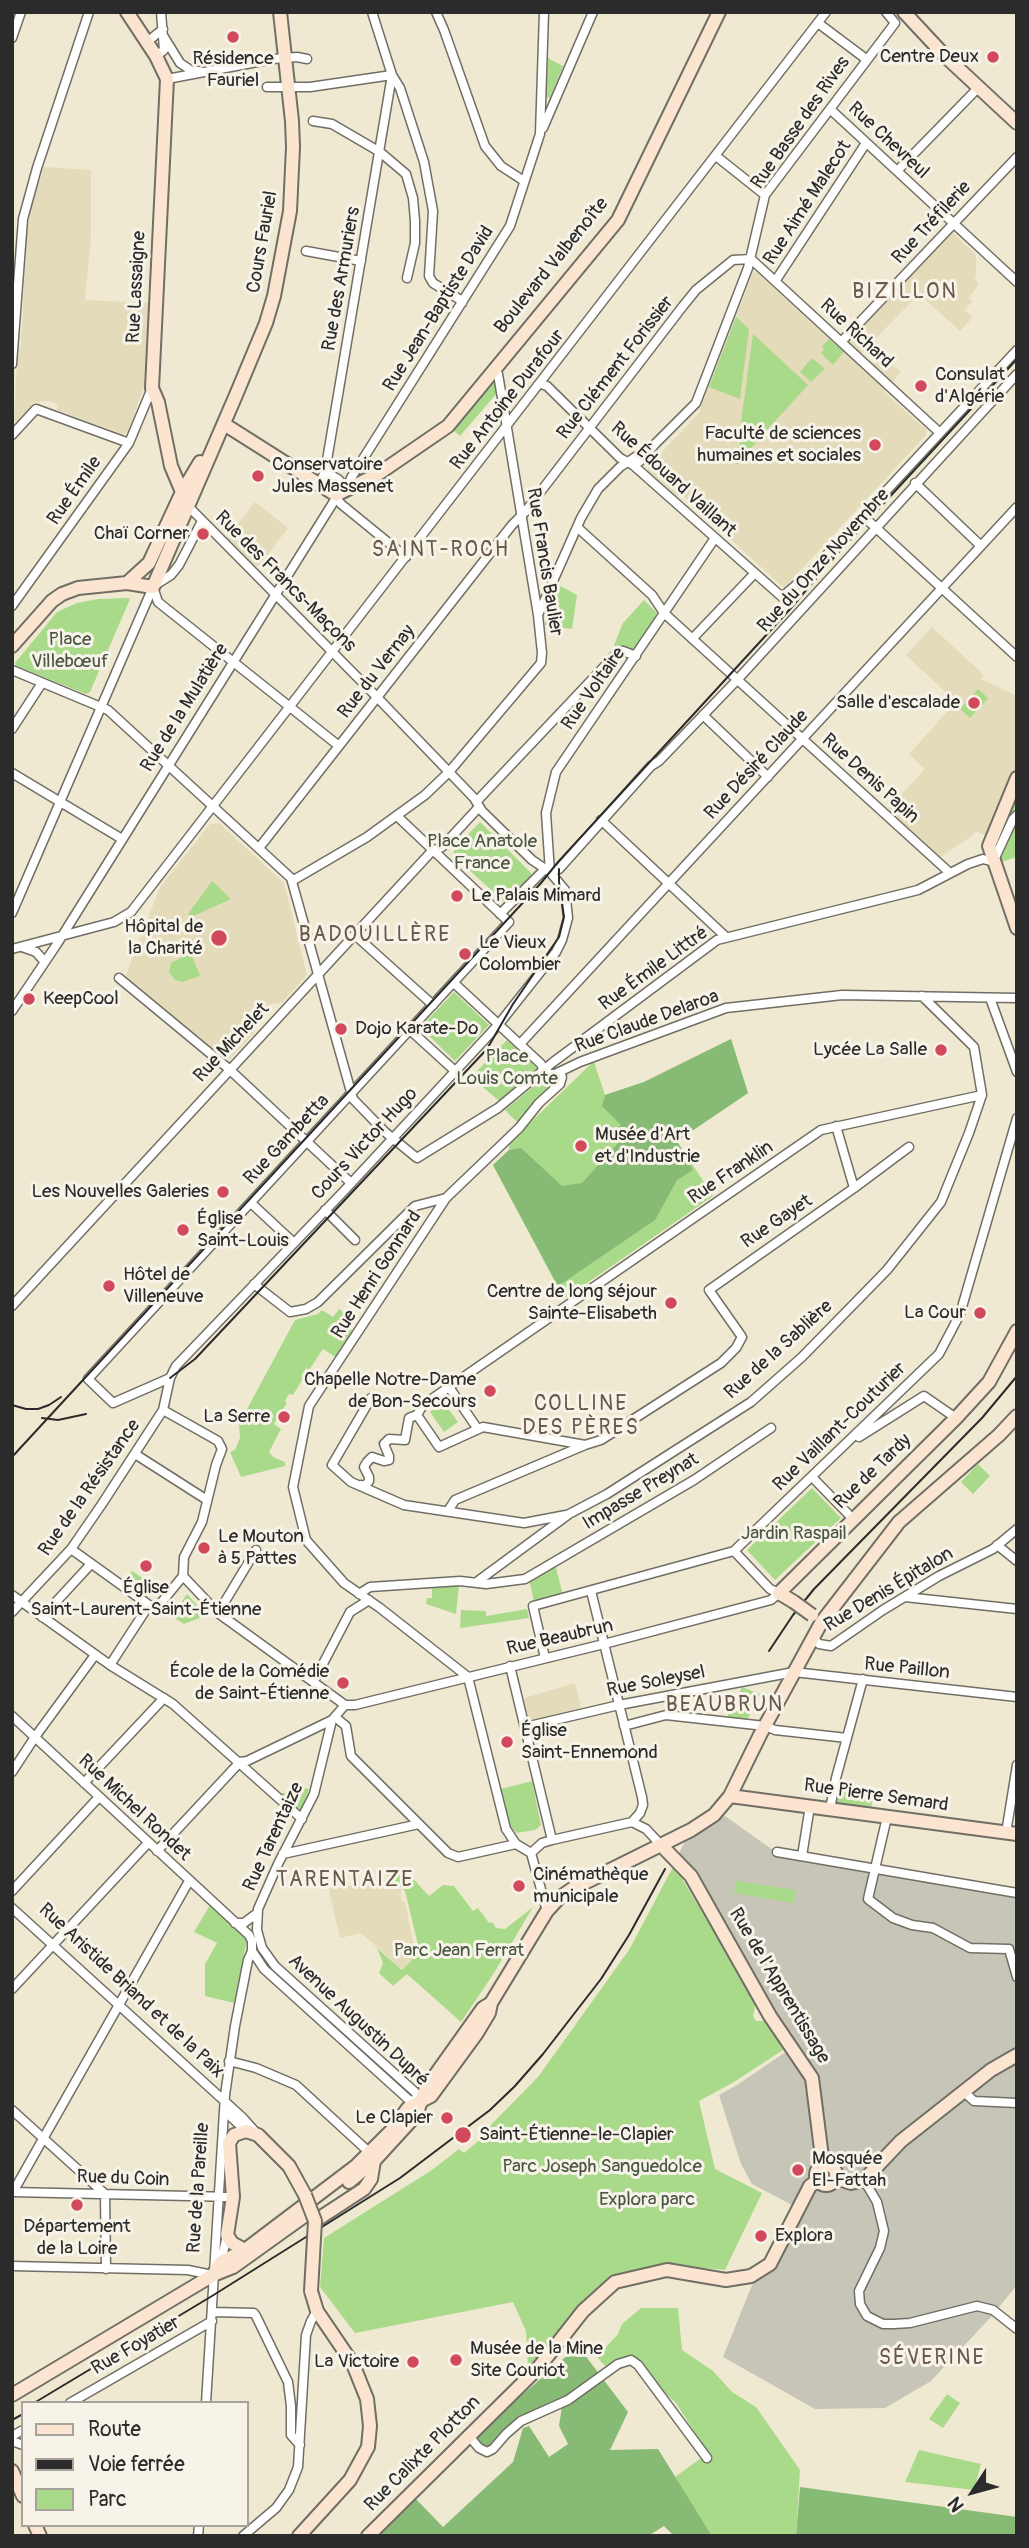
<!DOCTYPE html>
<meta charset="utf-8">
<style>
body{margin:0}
#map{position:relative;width:1029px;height:2548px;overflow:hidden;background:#f0e9d2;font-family:Pangolin,sans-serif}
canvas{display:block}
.frame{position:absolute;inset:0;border:14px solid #2b2b2b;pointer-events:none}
.legend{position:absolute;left:21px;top:2401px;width:228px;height:126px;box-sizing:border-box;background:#f7f3e8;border:2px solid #a5a39c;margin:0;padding:9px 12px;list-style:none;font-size:21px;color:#2b2b2b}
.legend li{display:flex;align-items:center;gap:14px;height:35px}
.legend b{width:35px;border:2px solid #a5a39c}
.north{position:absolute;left:938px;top:2457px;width:70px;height:70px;-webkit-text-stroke:5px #f7f3e8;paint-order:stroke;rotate:234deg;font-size:19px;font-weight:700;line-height:28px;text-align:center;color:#2b2b2b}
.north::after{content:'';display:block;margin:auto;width:24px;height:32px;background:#2b2b2b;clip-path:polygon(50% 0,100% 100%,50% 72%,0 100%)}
</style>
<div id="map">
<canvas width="1029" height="2548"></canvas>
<div class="frame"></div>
<ul class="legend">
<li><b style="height:9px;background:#fce5d0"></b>Route</li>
<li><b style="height:9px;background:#2b2b2b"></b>Voie ferrée</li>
<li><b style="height:19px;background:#a9da89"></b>Parc</li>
</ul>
<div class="north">N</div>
</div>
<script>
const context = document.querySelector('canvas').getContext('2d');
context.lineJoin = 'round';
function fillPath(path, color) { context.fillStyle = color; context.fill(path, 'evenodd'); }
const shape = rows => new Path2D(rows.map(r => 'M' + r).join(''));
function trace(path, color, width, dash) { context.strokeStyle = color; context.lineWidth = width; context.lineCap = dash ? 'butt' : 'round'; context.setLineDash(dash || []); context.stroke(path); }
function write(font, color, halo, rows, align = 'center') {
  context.font = font + ' Pangolin,sans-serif'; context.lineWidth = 6; context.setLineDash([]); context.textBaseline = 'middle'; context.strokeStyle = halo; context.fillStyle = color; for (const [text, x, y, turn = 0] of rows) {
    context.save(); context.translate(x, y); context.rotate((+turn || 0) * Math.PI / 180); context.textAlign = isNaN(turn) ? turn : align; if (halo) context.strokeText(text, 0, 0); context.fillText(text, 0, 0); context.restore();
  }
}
fillPath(shape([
 [44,167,91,170,91,236,85,300,150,303,146,381,128,432,123,434,57,410,58,405,49,401,34,402,19,421,14,421,17,362,21,343,27,230,33,201],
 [950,230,976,255,976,275,974,277,979,284,969,298,973,301,964,310,973,317,960,331,919,294,854,361,866,373,882,356,901,372,884,392,926,429,926,435,784,588,681,494,677,498,648,471,648,467,698,414,753,273,756,272,840,349],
 [255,502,288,528,260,565,254,566,227,538],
 [932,627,984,675,981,679,1017,696,1017,763,987,836,975,831,972,836,940,857,888,809,925,769,909,754,956,702,906,655],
 [219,823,284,883,307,975,282,1003,271,1004,255,1020,255,1032,229,1060,225,1060,125,978,160,887,210,824],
 [575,1683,581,1708,533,1720,528,1717,524,1698],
 [378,1876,401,1890,401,1900,405,1902,416,1955,403,1970,361,1933,340,1938,329,1891,332,1885,339,1888,376,1879]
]), '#e4dbba');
fillPath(shape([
 [725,1816,780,1855,1017,1897,1017,2285,991,2317,931,2381,885,2408,815,2409,723,2357,750,2290,792,2205,752,2184,741,2164,719,2095,737,2085,787,2051,678,1856,685,1841]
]), '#c6c5b8');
fillPath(shape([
 [548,58,563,66,550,98,546,97],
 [736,317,749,329,740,399,709,387],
 [753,334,808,385,767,430,741,422],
 [829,339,844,352,833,365,821,353,824,349,822,346],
 [812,358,825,369,811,382,800,372],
 [494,379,497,393,460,436,453,430],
 [742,430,762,435,737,465,733,461,741,441],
 [559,585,577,595,572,629,544,625],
 [128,598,130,599,90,692,86,694,16,666,15,663,57,612,77,603,98,599],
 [644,600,657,613,648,631,634,651,617,650,614,645,623,623],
 [978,689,988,698,970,718,960,709],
 [1017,791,1017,857,1001,862,994,846],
 [480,822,531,873,530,878,507,902,504,902,453,855,455,848],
 [212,881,231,899,191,917,188,914],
 [191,953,200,976,182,982,175,980,169,972,171,963],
 [454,992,489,1025,455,1061,426,1033,422,1026],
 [731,1039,748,1093,677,1141,713,1196,564,1299,493,1165,509,1150,509,1143,592,1063,594,1062,605,1095,644,1082],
 [507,1040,537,1068,499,1101,475,1080,476,1072],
 [547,1081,553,1081,550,1084,552,1087,533,1103,519,1121,516,1121,505,1110,533,1087],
 [339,1309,350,1317,345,1325,354,1332,337,1358,323,1349,309,1370,306,1368,302,1375,304,1377,293,1395,289,1394,285,1401,287,1403,274,1424,281,1429,269,1452,273,1457,285,1462,285,1466,241,1477,230,1452,235,1450,240,1438,239,1424,295,1320,318,1314,322,1310,333,1317],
 [444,1403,458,1422,444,1432,430,1412],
 [978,1464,990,1476,973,1494,961,1482],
 [812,1488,841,1518,775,1580,747,1550],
 [555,1564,563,1595,534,1602,529,1579],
 [132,1571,144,1579,145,1584,147,1582,151,1586,151,1588,155,1588,149,1596,144,1597,123,1582],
 [459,1585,456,1614,426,1604,427,1598,432,1598,432,1586],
 [187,1594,205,1614,202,1617,184,1624,172,1616],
 [527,1609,529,1618,460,1628,461,1610,486,1611,486,1616],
 [742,1687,760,1694,747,1720,727,1717],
 [532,1781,541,1825,535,1830,517,1833,510,1827,501,1789],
 [307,1788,309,1790,302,1808,297,1810,279,1794],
 [839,1790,873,1795,871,1809,836,1805],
 [674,1865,756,2002,753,2016,756,2021,766,2021,783,2050,734,2082,699,2101,715,2169,762,2193,725,2270,665,2264,612,2277,579,2309,528,2367,526,2331,513,2302,355,2333,320,2287,324,2238,432,2170,459,2149,464,2153,487,2134,488,2128,538,2077,629,1950],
 [403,1868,429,1896,443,1885,454,1886,473,1911,478,1908,489,1923,492,1922,496,1928,505,1929,533,1907,494,1973,461,2022,407,1974,393,1986,379,1973,383,1963,377,1948,402,1970,411,1961,418,1945,405,1891,384,1873],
 [736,1881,796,1890,794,1903,734,1893],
 [210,1905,247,1939,234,2003,205,1996,205,1964,217,1943,194,1932],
 [641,2308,678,2308,682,2350,713,2371,732,2392,756,2407,800,2470,796,2536,712,2536,675,2477,708,2453,676,2403,665,2393,636,2357,630,2355,621,2358,606,2367,597,2357,618,2334,622,2324],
 [947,2394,960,2403,943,2428,929,2419],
 [919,2450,981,2464,974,2490,905,2482]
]), '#a9da89');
fillPath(shape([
 [731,1039,748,1093,677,1141,693,1170,677,1180,655,1220,558,1286,493,1165,509,1150,521,1148,562,1186,582,1183,621,1140,620,1124,602,1106,605,1095,644,1082],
 [578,2346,628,2412,610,2450,658,2449,712,2536,674,2536,664,2526,648,2536,378,2536,414,2497,443,2527,513,2462,523,2428,529,2426,549,2457,568,2444,559,2426,562,2406,559,2400,490,2446,485,2446,474,2437],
 [800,2487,1017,2517,1017,2536,796,2536]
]), '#86ba75');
const street = shape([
 [372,12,392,75,400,88,424,162,433,211,429,276,433,283,459,299,462,303],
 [436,12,444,30,485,146,501,166,524,181],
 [886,12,895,23],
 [818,23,866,59],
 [164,37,180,63,192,71,200,71],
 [12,38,21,12],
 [147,42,163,29],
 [156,56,164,50,161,12],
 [167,79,273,59,297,57,307,59],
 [267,87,310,87,392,75],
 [830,109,1017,282],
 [313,121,332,124,380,152,406,174,413,198,415,221,415,243,407,278],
 [543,128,593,12],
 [716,156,765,195],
 [897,171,979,87],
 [306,251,361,261],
 [776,280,866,143],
 [841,342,1017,157],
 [12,364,23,219,37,168,89,12],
 [541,384,547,386,620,458,633,465,782,597,810,573,1017,350],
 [12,435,36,409,129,443],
 [655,444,696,403,748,268,765,195,895,23],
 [325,472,338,479,347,489,351,478,510,226,540,134,544,12],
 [915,483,981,546],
 [318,486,325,472,392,75],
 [336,498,341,504,406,557],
 [863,516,1017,657],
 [577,527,652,595,664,613,950,873],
 [155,585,171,575,179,565,202,521],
 [153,587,158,602,339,746],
 [12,606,129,443,152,388],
 [538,615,581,518,598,489,620,467,655,444,639,462,633,465],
 [693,638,754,574],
 [12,670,108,710,291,878,353,1099,385,1132,417,1158,498,1108,552,1063,717,940,918,890,968,864,983,859,994,862],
 [703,715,768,777],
 [12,729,42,683],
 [12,773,122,839],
 [477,801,618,652,623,651,636,656],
 [601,820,726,937],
 [259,848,512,525,525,512,683,306,696,290,733,260,751,259,940,433],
 [994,860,1013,819,1017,815],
 [550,872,559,869,651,766,659,761,738,679,1017,374],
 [550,872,546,813,556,772,715,538],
 [292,881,367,837,425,795,449,772,541,663,542,653,538,615,498,374,493,370],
 [12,913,153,587],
 [500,914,544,870],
 [355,935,433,1005],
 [22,947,36,952,45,962],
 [12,949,114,922,131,912,826,12],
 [119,978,229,1069,351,1183],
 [454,983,541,1064,543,1069],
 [990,998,1017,1072],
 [12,1011,57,944,336,498],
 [410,1030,455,1071],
 [520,1044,1017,507],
 [543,1069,550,1074,555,1074,580,1062,726,1008,842,995,1017,998],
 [836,1126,854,1188],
 [909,1147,854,1188,709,1290,742,1337,736,1348,721,1363,601,1440,585,1445,483,1427,439,1447,417,1415,423,1405,821,1130,982,1095],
 [251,1203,294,1243],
 [325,1210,355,1240],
 [254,1284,290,1312,306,1309,318,1302,415,1206,446,1198],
 [12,1306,432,851,442,847,479,807],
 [170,1378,113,1403,88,1379,509,922,397,816],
 [449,1387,477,1428],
 [371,1398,332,1465,351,1482,404,1505,524,1523,566,1515],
 [163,1410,218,1441,222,1449,216,1465,202,1522,184,1557,183,1576,218,1613,345,1705],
 [859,1437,924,1396,956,1418],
 [135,1454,207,1500],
 [812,1477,853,1519],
 [361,1485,365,1486,369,1481,369,1477,364,1467,367,1462,372,1457,384,1461,389,1460,389,1456,384,1444,389,1439,405,1440,409,1418,417,1415],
 [448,1511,455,1500,585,1445],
 [997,1545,1017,1561],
 [71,1549,149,1605],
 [478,1581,569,1514,607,1494,751,1402,802,1357,887,1270,941,1202,969,1133,982,1095,974,1047,922,996],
 [591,1591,642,1797,643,1805,640,1813,632,1822],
 [359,1594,370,1587,460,1581,486,1584,525,1579,694,1480,771,1428],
 [12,1595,110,1665,173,1704,302,1819],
 [905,1597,1017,1609],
 [149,1605,155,1607,161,1603,183,1576],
 [12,1612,71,1549,102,1504,163,1410,170,1378,176,1366,343,1192,499,1024,556,952,562,940,568,918,565,890,550,872,532,860,482,811,474,798,372,692,188,506],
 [218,1613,256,1550],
 [42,1617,91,1564],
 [813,1638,819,1644,831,1646,883,1610,939,1576,993,1549,1017,1529],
 [545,1658,533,1606,734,1551,939,1354,960,1314,1017,1118],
 [110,1665,149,1605],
 [510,1666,552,1840],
 [468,1677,380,1608,344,1583,306,1540,293,1487,309,1406,446,1198,519,1128,539,1103,560,1084,562,1077,559,1072],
 [468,1677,506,1829,516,1844,531,1853],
 [314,1681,350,1612,369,1600],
 [345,1705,355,1705,604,1644,771,1600,779,1593,770,1589,734,1551],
 [345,1705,332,1720,314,1794,278,1864,258,1909,257,1930,262,1948,275,1966,415,2092,421,2102],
 [12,1716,249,1935,252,1941,252,1951,248,1960,235,2026,225,2095,206,2403],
 [335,1717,346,1726,351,1756,419,1824],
 [624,1726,666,1715,765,1726,775,1730,847,1738],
 [525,1727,619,1705,794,1672,1017,1697],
 [240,1762,247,1761,332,1720],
 [12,1772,35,1737,95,1655],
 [84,1783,164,1698],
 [830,1809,836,1778,863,1679],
 [887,1817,868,1899,893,1918,912,1925,933,1928,970,1948,1009,1949,1017,1977],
 [1006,1833,1017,1765],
 [157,1851,240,1762],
 [777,1852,1017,1893],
 [531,1853,542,1843,552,1840,632,1822,646,1829,661,1845],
 [531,1853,547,1911],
 [283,1854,419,1824,448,1853,458,1857,516,1844],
 [802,1856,810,1806],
 [12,1891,99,1797],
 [12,1908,242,2117,258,2135],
 [235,1923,244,1923,256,1914],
 [252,1951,264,1969,409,2100,418,2101],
 [12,1989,148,1843],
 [229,2061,256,2068,296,2085,370,2153],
 [963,2091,974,2101,1017,2103],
 [226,2106,230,2116,246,2131],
 [12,2110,105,2194,106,2269],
 [864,2180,877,2202,884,2231,880,2248,859,2291,860,2304,867,2316,883,2324,894,2324,910,2323,977,2306,993,2310,1017,2329],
 [12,2192,233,2197],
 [13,2192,189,1881],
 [221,2262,227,2235],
 [12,2266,188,2270,212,2275],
 [212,2312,254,2313,256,2316,288,2382,291,2406,291,2435,300,2445],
 [70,2403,212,2321],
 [468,2435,479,2448,487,2452,493,2449,506,2434,521,2421,568,2400,618,2364,631,2360,638,2365,707,2458],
 [12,2436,23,2430],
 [12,2441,23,2445],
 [198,2536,199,2525],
 [243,2536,276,2508,289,2490,298,2467,306,2335,311,2321,317,2311]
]);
const secondary = shape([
 [127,12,156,56,167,79,152,388,158,402,171,466,188,506],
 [904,12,946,57,1017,123],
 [224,424,336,495,378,474,448,426,618,220,719,12],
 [127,583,149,563,182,492,200,462],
 [12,646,52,601,62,594,78,588,127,583,153,587,236,395,266,323,274,296,290,211,293,147,292,121,280,12],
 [1017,778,989,846,1017,928],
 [794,1602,779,1593,956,1418,989,1382,1017,1331],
 [730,1796,1017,1834],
 [661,1845,691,1876,770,2016,812,2078,823,2165],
 '816 2175a10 10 0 1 1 20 0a10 10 0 1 1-20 0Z',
 [836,2178,851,2183,864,2180,901,2141,991,2070,1017,2055],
 [349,2182,374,2161,416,2115,426,2088,483,2008,491,2003],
 [315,2221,364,2189,371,2179,374,2161],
 [245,2250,232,2243,227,2235,233,2197,229,2143,234,2135,246,2131,258,2135,289,2166,305,2195],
 [213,2275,221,2262,245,2250,356,2166,391,2131,408,2108,431,2096,477,2033,489,2013,491,2003,547,1911,559,1898,572,1889,691,1830,714,1815,730,1796,760,1735,821,1623,899,1522,999,1435,1017,1416],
 [12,2395,213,2275,233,2267,307,2214],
 [12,2471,23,2496],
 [35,2525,40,2536],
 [299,2536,350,2480,368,2447,370,2426,367,2399,353,2364,317,2311,311,2291],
 [368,2536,539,2367,583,2311,615,2282,667,2270,726,2280,751,2276,770,2264,810,2186,817,2181]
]);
trace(street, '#706e65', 11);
trace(secondary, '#706e65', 16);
trace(street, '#fff', 8);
trace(secondary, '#fce5d0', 12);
trace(shape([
 [170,1378,195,1359,487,1049,513,1004,559,937,564,917,559,882,559,869],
 [12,1405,26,1409,38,1409,49,1405,61,1397],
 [42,1418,58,1420,86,1414],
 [12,1457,541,883,558,862,791,608,836,555,1017,359]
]), '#2b2b2b', 2);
trace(shape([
 [769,1651,793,1615,814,1589,982,1418,1017,1376],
 [34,2403,212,2296,400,2178,490,2110,515,2086,543,2054,601,1979,629,1935,665,1869],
 [12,2420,23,2414]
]), '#2b2b2b', 2);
const secondaryBridge = shape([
 [794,1602,812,1615],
 [305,2195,315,2221,311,2291]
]);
trace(secondaryBridge, '#706e65', 16, []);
trace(secondaryBridge, '#fce5d0', 12);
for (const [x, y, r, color] of [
 [233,37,7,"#d1495b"],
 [993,57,7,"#d1495b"],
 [921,386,7,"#d1495b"],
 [875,445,7,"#d1495b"],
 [258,476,7,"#d1495b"],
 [203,534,7,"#d1495b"],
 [974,703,7,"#d1495b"],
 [457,896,7,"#d1495b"],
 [219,938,9,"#d1495b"],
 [465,954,7,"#d1495b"],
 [29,999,7,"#d1495b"],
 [341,1029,7,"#d1495b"],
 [941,1050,7,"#d1495b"],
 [581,1146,7,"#d1495b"],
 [223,1192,7,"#d1495b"],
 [183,1230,7,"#d1495b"],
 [109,1286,7,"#d1495b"],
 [671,1303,7,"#d1495b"],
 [980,1313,7,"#d1495b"],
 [490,1391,7,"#d1495b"],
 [284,1417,7,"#d1495b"],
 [204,1548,7,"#d1495b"],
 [146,1566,7,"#d1495b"],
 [343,1683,7,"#d1495b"],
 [507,1742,7,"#d1495b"],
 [519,1886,7,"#d1495b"],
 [447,2118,7,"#d1495b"],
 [463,2135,9,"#d1495b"],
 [798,2170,7,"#d1495b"],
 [77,2205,7,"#d1495b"],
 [761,2236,7,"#d1495b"],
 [456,2360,7,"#d1495b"],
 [413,2362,7,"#d1495b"]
]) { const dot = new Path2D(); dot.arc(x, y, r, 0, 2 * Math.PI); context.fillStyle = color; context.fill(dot); trace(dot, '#f7f3e8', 2.5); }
write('19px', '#2b2b2b', '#f7f3e8', [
 ["Centre Deux",979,57,"right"],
 ["Résidence",233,59,"center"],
 ["Fauriel",233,81,"center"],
 ["Consulat",935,375],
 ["d'Algérie",935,397],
 ["Faculté de sciences",861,434,"right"],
 ["humaines et sociales",861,456,"right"],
 ["Conservatoire",272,465],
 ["Jules Massenet",272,487],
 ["Chaï Corner",189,534,"right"],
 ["Salle d'escalade",960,703,"right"],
 ["Le Palais Mimard",471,896],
 ["Hôpital de",203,927,"right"],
 ["la Charité",203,949,"right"],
 ["Le Vieux",479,943],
 ["Colombier",479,965],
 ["KeepCool",43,999],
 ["Dojo Karate-Do",355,1029],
 ["Lycée La Salle",927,1050,"right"],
 ["Musée d'Art",595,1135],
 ["et d'Industrie",595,1157],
 ["Les Nouvelles Galeries",209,1192,"right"],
 ["Église",197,1219],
 ["Saint-Louis",197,1241],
 ["Hôtel de",123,1275],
 ["Villeneuve",123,1297],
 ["Centre de long séjour",657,1292,"right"],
 ["Sainte-Elisabeth",657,1314,"right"],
 ["La Cour",966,1313,"right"],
 ["Chapelle Notre-Dame",476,1380,"right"],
 ["de Bon-Secours",476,1402,"right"],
 ["La Serre",270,1417,"right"],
 ["Le Mouton",218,1537],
 ["à 5 Pattes",218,1559],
 ["Église",146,1588,"center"],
 ["Saint-Laurent-Saint-Étienne",146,1610,"center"],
 ["École de la Comédie",329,1672,"right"],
 ["de Saint-Étienne",329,1694,"right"],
 ["Église",521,1731],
 ["Saint-Ennemond",521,1753],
 ["Cinémathèque",533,1875],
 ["municipale",533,1897],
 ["Le Clapier",433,2118,"right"],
 ["Saint-Étienne-le-Clapier",479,2135],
 ["Mosquée",812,2159],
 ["El-Fattah",812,2181],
 ["Département",77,2227,"center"],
 ["de la Loire",77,2249,"center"],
 ["Explora",775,2236],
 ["Musée de la Mine",470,2349],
 ["Site Couriot",470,2371],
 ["La Victoire",399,2362,"right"]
], 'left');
write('19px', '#2b2b2b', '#f7f3e8', [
 ["Rue Basse des Rives",801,123,-55],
 ["Rue Chevreul",888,141,43],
 ["Rue Aimé Malecot",808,203,-57],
 ["Rue Tréfilerie",932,223,-47],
 ["Cours Fauriel",263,242,-80],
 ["Boulevard Valbenoîte",552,266,-51],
 ["Rue des Armuriers",342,279,-80],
 ["Rue Lassaigne",137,287,-87],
 ["Rue Jean-Baptiste David",439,309,-58],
 ["Rue Richard",856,334,43],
 ["Rue Clément Forissier",616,368,-52],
 ["Rue Antoine Durafour",508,400,-52],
 ["Rue Édouard Vaillant",673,480,42],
 ["Rue Émile",75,491,-55],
 ["Rue du Onze Novembre",824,561,-48],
 ["Rue Francis Baulier",544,562,81],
 ["Rue des Francs-Maçons",285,582,45],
 ["Rue du Vernay",377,672,-52],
 ["Rue Voltaire",594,689,-55],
 ["Rue de la Mulatière",185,708,-58],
 ["Rue Désiré Claude",757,765,-47],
 ["Rue Denis Papin",870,779,42],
 ["Rue Émile Littré",654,969,-36],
 ["Rue Claude Delaroa",647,1022,-20],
 ["Rue Michelet",232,1043,-47],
 ["Rue Gambetta",287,1140,-47],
 ["Cours Victor Hugo",365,1144,-47],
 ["Rue Franklin",731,1173,-34],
 ["Rue Gayet",777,1222,-34],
 ["Rue Henri Gonnard",377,1275,-57],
 ["Rue de la Sablière",779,1350,-42],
 ["Rue Vaillant-Couturier",840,1427,-44],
 ["Rue de Tardy",873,1472,-44],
 ["Rue de la Résistance",90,1488,-55],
 ["Impasse Preynat",641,1492,-31],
 ["Rue Denis Épitalon",889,1590,-31],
 ["Rue Beaubrun",560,1638,-13],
 ["Rue Paillon",907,1669,6],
 ["Rue Soleysel",656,1682,-11],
 ["Rue Pierre Semard",876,1796,8],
 ["Rue Michel Rondet",134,1808,43],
 ["Rue Tarentaize",274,1837,-65],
 ["Rue de l'Apprentissage",779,1986,59],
 ["Rue Aristide Briand et de la Paix",131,1991,43],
 ["Avenue Augustin Dupré",358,2021,43],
 ["Rue du Coin",123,2179,2],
 ["Rue de la Pareille",199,2188,-86],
 ["Rue Foyatier",136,2346,-30],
 ["Rue Calixte Plotton",423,2454,-45]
]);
write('19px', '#4a5742', '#f7f3e8', [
 ["Place",70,640],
 ["Villebœuf",70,662],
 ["Place Anatole",482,842],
 ["France",482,864],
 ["Place",507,1057],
 ["Louis Comte",507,1079],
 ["Jardin Raspail",794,1534],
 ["Parc Jean Ferrat",459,1951],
 ["Parc Joseph Sanguedolce",602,2167],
 ["Explora parc",647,2200]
]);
context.letterSpacing = '2px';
write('21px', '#685849', '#f7f3e8', [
 ["BIZILLON",905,293],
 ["SAINT-ROCH",441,551],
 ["BADOUILLÈRE",375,936],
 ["COLLINE",581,1405],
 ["DES PÈRES",581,1429],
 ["BEAUBRUN",725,1706],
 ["TARENTAIZE",345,1881],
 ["SÉVERINE",932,2359]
]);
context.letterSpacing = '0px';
</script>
